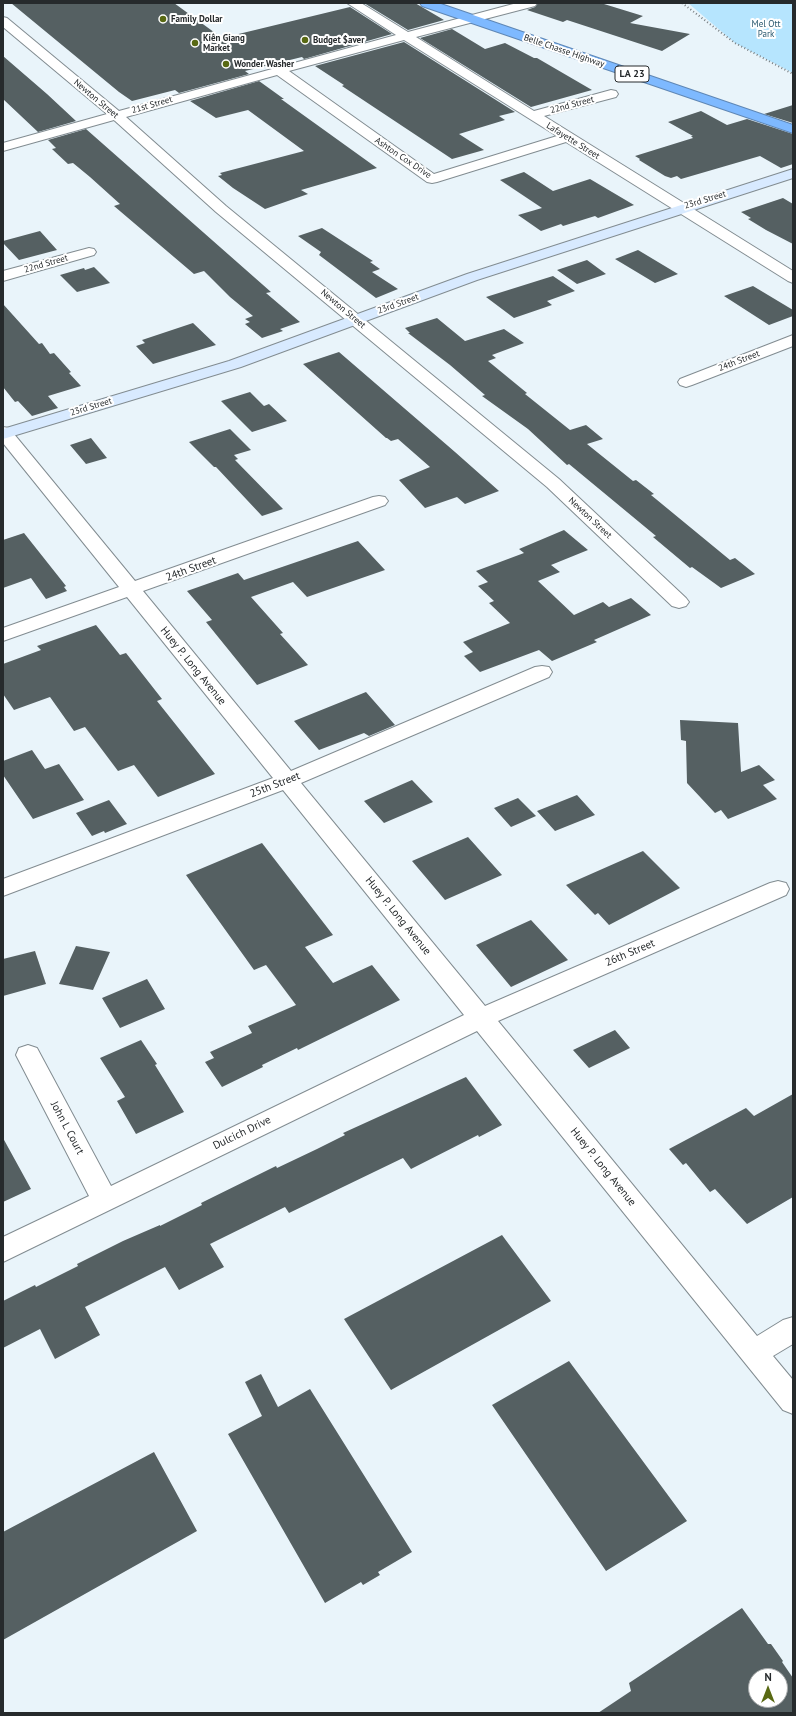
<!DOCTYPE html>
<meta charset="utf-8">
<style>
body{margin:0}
#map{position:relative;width:796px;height:1716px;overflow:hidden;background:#e9f4fa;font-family:"PT Sans",sans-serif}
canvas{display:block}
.frame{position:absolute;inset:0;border:4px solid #262a2c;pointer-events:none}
.north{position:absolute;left:748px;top:1668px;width:40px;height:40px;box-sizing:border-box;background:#fff;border:1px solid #a8aaab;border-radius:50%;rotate:0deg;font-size:11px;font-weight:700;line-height:16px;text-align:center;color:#262a2c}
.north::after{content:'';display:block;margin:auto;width:14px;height:18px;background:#596913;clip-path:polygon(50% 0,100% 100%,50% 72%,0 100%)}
</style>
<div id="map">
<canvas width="796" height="1716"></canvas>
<div class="frame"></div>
<div class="north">N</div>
</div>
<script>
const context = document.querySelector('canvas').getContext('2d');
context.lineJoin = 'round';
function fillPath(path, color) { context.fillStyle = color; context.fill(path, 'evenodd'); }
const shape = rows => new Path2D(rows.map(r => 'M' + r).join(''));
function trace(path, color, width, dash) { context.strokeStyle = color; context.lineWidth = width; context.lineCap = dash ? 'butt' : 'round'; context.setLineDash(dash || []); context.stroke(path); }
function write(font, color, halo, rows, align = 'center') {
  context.font = font + ' "PT Sans",sans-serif'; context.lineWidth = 4; context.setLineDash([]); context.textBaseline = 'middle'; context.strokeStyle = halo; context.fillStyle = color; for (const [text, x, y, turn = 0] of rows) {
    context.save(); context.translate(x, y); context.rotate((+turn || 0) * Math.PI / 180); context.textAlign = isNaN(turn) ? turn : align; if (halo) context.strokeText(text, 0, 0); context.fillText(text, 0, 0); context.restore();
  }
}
fillPath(shape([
 [688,3,793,3,793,73,735,43]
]), '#b6e5fe');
fillPath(shape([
 [11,3,174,3,222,38,350,7,392,34,304,59,302,57,245,71,249,74,179,93,175,90,132,101,119,92],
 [364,3,415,3,444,20,408,30],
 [538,3,607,3,604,4,643,16,630,23,690,34,662,51,567,20,563,22,527,10,535,7],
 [452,29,485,49,505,43,534,58,537,58,592,90,531,107,420,38],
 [404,42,515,112,499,116,505,120,459,134,484,150,452,159,342,86,344,85,315,66],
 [3,56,47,94,76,121,38,132,3,99],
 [259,81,284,99,281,99,377,168,301,190,308,194,265,209,233,188,218,176,222,175,220,173,304,151,248,110,216,118,190,101],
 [793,105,793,123,764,114],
 [701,111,727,125,747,119,793,134,793,164,781,168,760,156,681,179,677,176,671,178,665,176,639,160,640,159,635,156,693,138,691,136,693,136,668,122],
 [86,129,271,292,266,293,300,322,280,329,283,331,262,338,245,324,250,322,245,319,253,316,230,297,204,271,194,274,114,206,120,204,90,177,73,163,68,164,52,149,56,148,48,140],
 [524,172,553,191,590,179,634,205,598,218,595,216,563,226,561,224,541,231,518,215,542,208,500,180],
 [783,198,793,204,793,244,766,230,748,219,751,218,741,212],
 [322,228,373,261,370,262,380,269,372,272,398,289,376,298,319,255,321,252,298,236],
 [40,231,57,250,19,260,3,243,3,241],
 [638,250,678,274,655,283,615,259],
 [587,260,606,274,577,284,557,270],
 [94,267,110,283,77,292,60,275,84,268,85,270],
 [553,276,575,291,547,301,552,305,514,318,486,297],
 [753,286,793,310,793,316,769,325,724,296],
 [3,304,39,344,42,343,50,354,54,353,71,372,69,373,81,386,48,396,58,408,32,416,18,401,15,402,3,387],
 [437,318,465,341,504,329,524,343,492,355,496,358,488,361,527,393,525,394,570,430,586,425,603,439,587,444,633,481,636,480,654,494,651,495,730,560,735,558,755,574,721,588,692,567,690,568,653,537,656,536,569,464,567,465,528,429,482,396,485,395,450,365,408,333,410,333,405,328],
 [193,323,216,345,153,364,136,346,145,343,142,340],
 [339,352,455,452,499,491,465,504,457,497,425,508,399,480,430,467,398,439,391,441,387,438,386,438,303,364],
 [250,392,264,406,269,404,287,421,252,432,221,401],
 [230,429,251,450,234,455,238,459,235,460,283,509,262,516,216,467,214,467,189,442],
 [91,438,107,458,86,464,70,445],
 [564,530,588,550,551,565,560,572,538,581,574,615,603,602,609,607,631,598,651,615,594,640,597,642,552,661,539,650,480,672,464,656,473,652,463,642,510,623,489,603,494,601,478,586,488,582,476,571,524,553,519,549],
 [24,533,66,586,64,587,67,591,46,599,31,578,3,588,3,540],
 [358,541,385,570,307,597,293,582,251,597,283,633,280,634,308,665,257,685,206,622,212,620,187,591,238,573,244,580],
 [96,625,120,655,126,653,162,699,157,701,215,774,158,797,134,765,118,771,85,727,74,731,50,697,14,710,3,694,3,664,41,650,37,646],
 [366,692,395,725,369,736,364,733,319,750,294,721],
 [680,720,738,723,741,772,759,765,775,780,763,785,777,799,728,819,721,810,715,813,687,783,686,741,681,740],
 [32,750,45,769,59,764,84,800,33,819,3,775,3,761],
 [412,780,433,802,384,823,364,801],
 [577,795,595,815,555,831,537,811],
 [518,798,536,816,511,827,494,808],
 [109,800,127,824,105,833,104,831,92,836,76,813],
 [468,837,502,875,445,900,412,861],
 [262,843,333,935,305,947,333,983,372,965,400,1000,298,1050,297,1048,262,1065,263,1067,222,1087,205,1062,214,1058,210,1052,252,1033,248,1026,296,1005,266,965,254,970,186,875],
 [643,851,680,888,609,925,598,913,595,915,566,885],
 [531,920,568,960,511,987,476,945],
 [76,946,110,952,93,990,59,984],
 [35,951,46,984,3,996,3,959],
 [147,979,165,1009,120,1028,102,998],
 [615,1030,630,1048,589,1068,573,1050],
 [141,1040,157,1064,155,1065,184,1112,136,1134,117,1101,125,1097,100,1058],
 [466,1077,502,1125,479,1137,478,1135,411,1169,403,1158,289,1213,285,1207,210,1244,224,1267,179,1290,165,1267,85,1307,100,1335,55,1359,40,1329,3,1348,3,1301,35,1285,36,1287,78,1266,77,1264,123,1241,160,1225,160,1226,202,1205,201,1203,276,1166,277,1168,317,1149,345,1135,343,1133],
 [793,1094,793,1197,747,1224,715,1189,710,1192,686,1163,683,1165,669,1149,746,1108,754,1116],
 [3,1138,31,1189,3,1202],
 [502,1235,551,1301,391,1390,344,1319],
 [569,1361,687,1521,606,1571,492,1405],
 [261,1374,278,1407,310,1389,412,1552,378,1572,380,1575,363,1585,361,1582,325,1603,228,1434,262,1416,245,1382],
 [154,1452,197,1531,3,1640,3,1532],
 [742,1608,768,1644,771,1644,783,1661,782,1662,793,1678,793,1713,598,1713,631,1691,629,1683],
 [756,1676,780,1676,780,1700,756,1700]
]), '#556062');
const street = shape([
 [347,3,361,3,408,32,517,3,537,3,535,6,416,37,534,111,611,90,616,91,618,94,616,97,544,116,793,271,793,283,788,281,566,142,437,182,432,183,427,182,277,75,126,117,226,206,559,479,686,598,689,602,686,606,679,608,672,606,547,487,216,212,114,120,3,151,3,143,107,114,3,27,3,17,7,18,119,111,396,35,347,3],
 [404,40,557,136,434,174,289,71,404,40],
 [89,248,94,249,96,252,94,255,3,281,3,271,89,248],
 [793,335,793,346,692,385,686,387,680,385,678,382,680,379,793,335],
 [3,427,9,428,135,581,373,497,379,496,385,497,388,501,385,505,143,591,291,771,535,667,542,666,549,667,552,672,549,677,301,783,485,1006,770,883,778,881,786,883,789,889,786,895,498,1021,757,1336,783,1320,793,1317,793,1344,773,1356,793,1380,793,1414,783,1410,477,1031,3,1262,3,1237,89,1196,16,1055,19,1048,28,1045,37,1048,111,1186,464,1015,283,790,3,896,3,879,273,778,127,597,3,641,3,628,119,587,3,443,3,427]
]);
const secondary = shape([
 [793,169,793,178,477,280,241,367,3,439,3,429,229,361,467,274,793,169]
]);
const highway = shape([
 [420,3,438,3,793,125,793,133,422,6,420,3]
]);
trace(street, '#828c91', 2);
trace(secondary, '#828c91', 2);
trace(highway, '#5f87b5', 2);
fillPath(street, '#fff');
fillPath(secondary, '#d8eaff');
fillPath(highway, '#7eb9ff');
trace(shape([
 [682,3,735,43,793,74]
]), '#787f83', 2, [1, 2.5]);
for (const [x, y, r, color] of [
 [163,19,4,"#596913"],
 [305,40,4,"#596913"],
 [195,43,4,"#596913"],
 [226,64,4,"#596913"]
]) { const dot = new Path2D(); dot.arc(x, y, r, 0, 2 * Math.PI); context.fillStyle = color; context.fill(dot); trace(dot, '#fff', 1.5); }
write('bold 9px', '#262a2c', '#fff', [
 ["Family Dollar",171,19],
 ["Kiên Giang",203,38],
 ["Market",203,48],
 ["Budget $aver",313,40],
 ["Wonder Washer",234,64]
], 'left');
write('9px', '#2a586e', '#fff', [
 ["Mel Ott",766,24],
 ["Park",766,34]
]);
write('9px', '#262a2c', '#fff', [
 ["Belle Chasse Highway",564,51,19],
 ["Newton Street",96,99,40],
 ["21st Street",152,105,-16],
 ["22nd Street",572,105,-15],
 ["Lafayette Street",573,141,32],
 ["Ashton Cox Drive",403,158,34],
 ["23rd Street",705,200,-17],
 ["22nd Street",46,264,-16],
 ["23rd Street",398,304,-20],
 ["Newton Street",343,309,40],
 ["24th Street",739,361,-21],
 ["23rd Street",91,407,-17],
 ["Newton Street",590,518,43]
]);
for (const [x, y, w] of [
 [632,74,34]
]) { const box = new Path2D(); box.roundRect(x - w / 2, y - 8, w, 16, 3); context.fillStyle = '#fff'; context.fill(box); trace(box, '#262a2c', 1); }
write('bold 10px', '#262a2c', null, [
 ["LA 23",632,74]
]);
write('11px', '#262a2c', '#fff', [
 ["24th Street",191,569,-20],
 ["Huey P. Long Avenue",193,666,51],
 ["25th Street",275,785,-21],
 ["Huey P. Long Avenue",398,916,51],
 ["26th Street",630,953,-23],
 ["John L Court",67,1128,62],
 ["Dulcich Drive",242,1133,-26],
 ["Huey P. Long Avenue",603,1167,51]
]);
</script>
